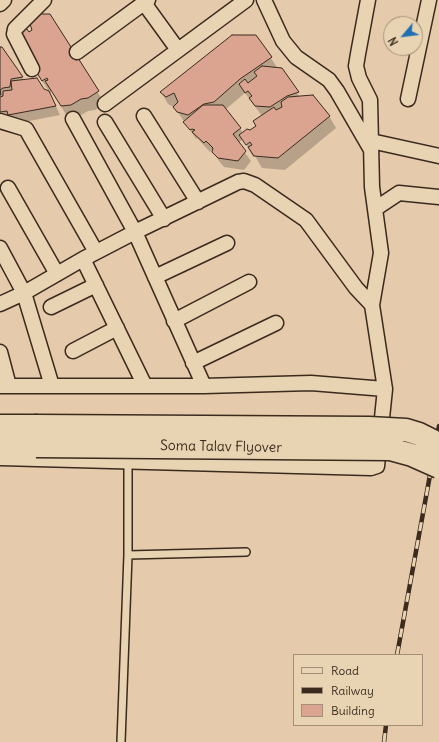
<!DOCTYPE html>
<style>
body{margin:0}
#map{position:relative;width:439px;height:742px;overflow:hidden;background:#e5caab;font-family:Delius,sans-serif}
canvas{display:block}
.legend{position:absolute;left:293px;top:654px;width:130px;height:72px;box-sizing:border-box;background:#e8d3b2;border:1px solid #a38f77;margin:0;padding:5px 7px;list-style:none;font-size:12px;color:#3b2a1e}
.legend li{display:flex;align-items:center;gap:8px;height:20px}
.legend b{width:20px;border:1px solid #a38f77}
.north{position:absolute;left:383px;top:16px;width:40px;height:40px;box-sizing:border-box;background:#e8d3b2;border:1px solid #a38f77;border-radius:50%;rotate:241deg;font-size:11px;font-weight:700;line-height:16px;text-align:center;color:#3b2a1e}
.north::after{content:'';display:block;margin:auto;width:14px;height:18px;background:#1f6fb2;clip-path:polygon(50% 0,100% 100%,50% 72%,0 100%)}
</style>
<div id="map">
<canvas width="439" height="742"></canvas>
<ul class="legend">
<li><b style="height:5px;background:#e8d3b2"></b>Road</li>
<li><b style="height:5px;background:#3b2a1e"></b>Railway</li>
<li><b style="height:11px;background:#daa490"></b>Building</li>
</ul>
<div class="north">N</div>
</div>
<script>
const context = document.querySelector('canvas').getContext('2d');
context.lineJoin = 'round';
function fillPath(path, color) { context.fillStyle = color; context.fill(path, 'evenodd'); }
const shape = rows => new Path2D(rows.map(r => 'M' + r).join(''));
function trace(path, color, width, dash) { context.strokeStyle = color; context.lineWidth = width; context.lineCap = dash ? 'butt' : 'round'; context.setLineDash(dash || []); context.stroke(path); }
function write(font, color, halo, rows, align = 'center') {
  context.font = font + ' Delius,sans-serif'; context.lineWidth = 3; context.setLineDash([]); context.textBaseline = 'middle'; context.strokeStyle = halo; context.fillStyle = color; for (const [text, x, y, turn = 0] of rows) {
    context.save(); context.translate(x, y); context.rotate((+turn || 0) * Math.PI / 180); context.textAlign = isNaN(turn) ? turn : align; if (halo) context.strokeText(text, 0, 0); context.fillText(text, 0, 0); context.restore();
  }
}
fillPath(shape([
 [49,15,105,104,95,110,88,111,78,117,68,118,52,91,50,93,37,73,29,33],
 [255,36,271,58,278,69,300,97,329,116,336,128,285,170,262,168,255,156,253,157,243,139,238,143,251,161,244,170,224,167,219,161,213,151,212,150,210,152,197,138,196,139,175,108,168,104,161,92],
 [245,93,262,116,257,126,250,131,243,133,226,109],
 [0,48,2,48,24,81,44,90,54,102,60,115,14,124,5,121,0,112]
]), '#0003');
const building = shape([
 [40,14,50,14,99,91,88,98,81,99,71,105,61,106,45,81,48,80,47,78,42,81,29,60,16,31,24,25,29,32,32,30,29,21,40,14],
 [232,35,256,35,272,57,240,79,214,102,204,104,188,115,177,112,173,107,178,102,174,93,166,97,160,92,232,35],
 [0,47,2,47,23,77,11,79,10,87,3,88,0,90,1,95,0,95,0,47],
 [262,66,282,68,299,92,287,96,270,107,255,106,249,98,252,96,248,91,245,93,239,84,245,79,248,83,257,76,254,72,262,66],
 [37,78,44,89,49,91,56,106,8,115,7,111,0,112,0,97,3,96,3,91,12,90,11,81,37,78],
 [313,95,330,116,278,158,254,156,248,147,252,145,250,142,246,145,239,135,247,129,250,130,256,126,253,121,274,107,276,110,282,107,281,102,288,97,313,95],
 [203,105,223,105,241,128,233,134,246,151,238,161,218,158,212,152,213,148,206,141,204,143,192,132,195,130,192,129,190,130,183,122,203,105]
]);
fillPath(building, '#daa490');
trace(building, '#3b2a1e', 1);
const service = shape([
 [128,555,246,552],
 [121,742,128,555,128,464,122,464]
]);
const minor = shape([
 [264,0,283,41,296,57,329,80,337,91,370,148],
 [144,3,178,50],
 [0,4,4,0],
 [77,52,148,0],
 [32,69,14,34,15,29,44,0],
 [408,99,429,0],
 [105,104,246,0],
 [144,116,198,202],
 [73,119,135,232,204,386],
 [0,121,26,129,96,252],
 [105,122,164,219],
 [371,141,439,156],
 [8,188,57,274],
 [375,209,399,193,439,197],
 [0,248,24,293,52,386],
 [155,277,227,243],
 [0,304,24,293,83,259],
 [51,307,96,285],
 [174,321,249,282],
 [73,351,117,328],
 [0,352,9,386],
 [193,363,276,323],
 [0,386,204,386,311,383,385,389,372,305,381,253,372,187,370,100,359,78,356,66,358,54,368,0],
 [145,386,83,259,135,232,238,182,244,181,255,185,306,220,356,288,372,305],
 [0,458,371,468,377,466,385,389]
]);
const primary = shape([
 [0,426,35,426],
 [0,446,36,446]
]);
trace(service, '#3b2a1e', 10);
trace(minor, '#3b2a1e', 17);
trace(primary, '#3b2a1e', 25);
trace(service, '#e8d3b2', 7);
trace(minor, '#e8d3b2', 14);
trace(primary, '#e8d3b2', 22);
const rail = shape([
 [397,655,439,426],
 [384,742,386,725]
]);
trace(rail, '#3b2a1e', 4.5);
trace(rail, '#e8d3b2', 3, [9]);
const primaryBridge = shape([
 [35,426,369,428,406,430,419,434,439,444],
 [36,446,390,449,412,455,439,467]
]);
trace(primaryBridge, '#3b2a1e', 25, []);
trace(primaryBridge, '#e8d3b2', 22);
write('14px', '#3b2a1e', '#e8d3b2', [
 ["Soma Talav Flyover",221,447,1]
]);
</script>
